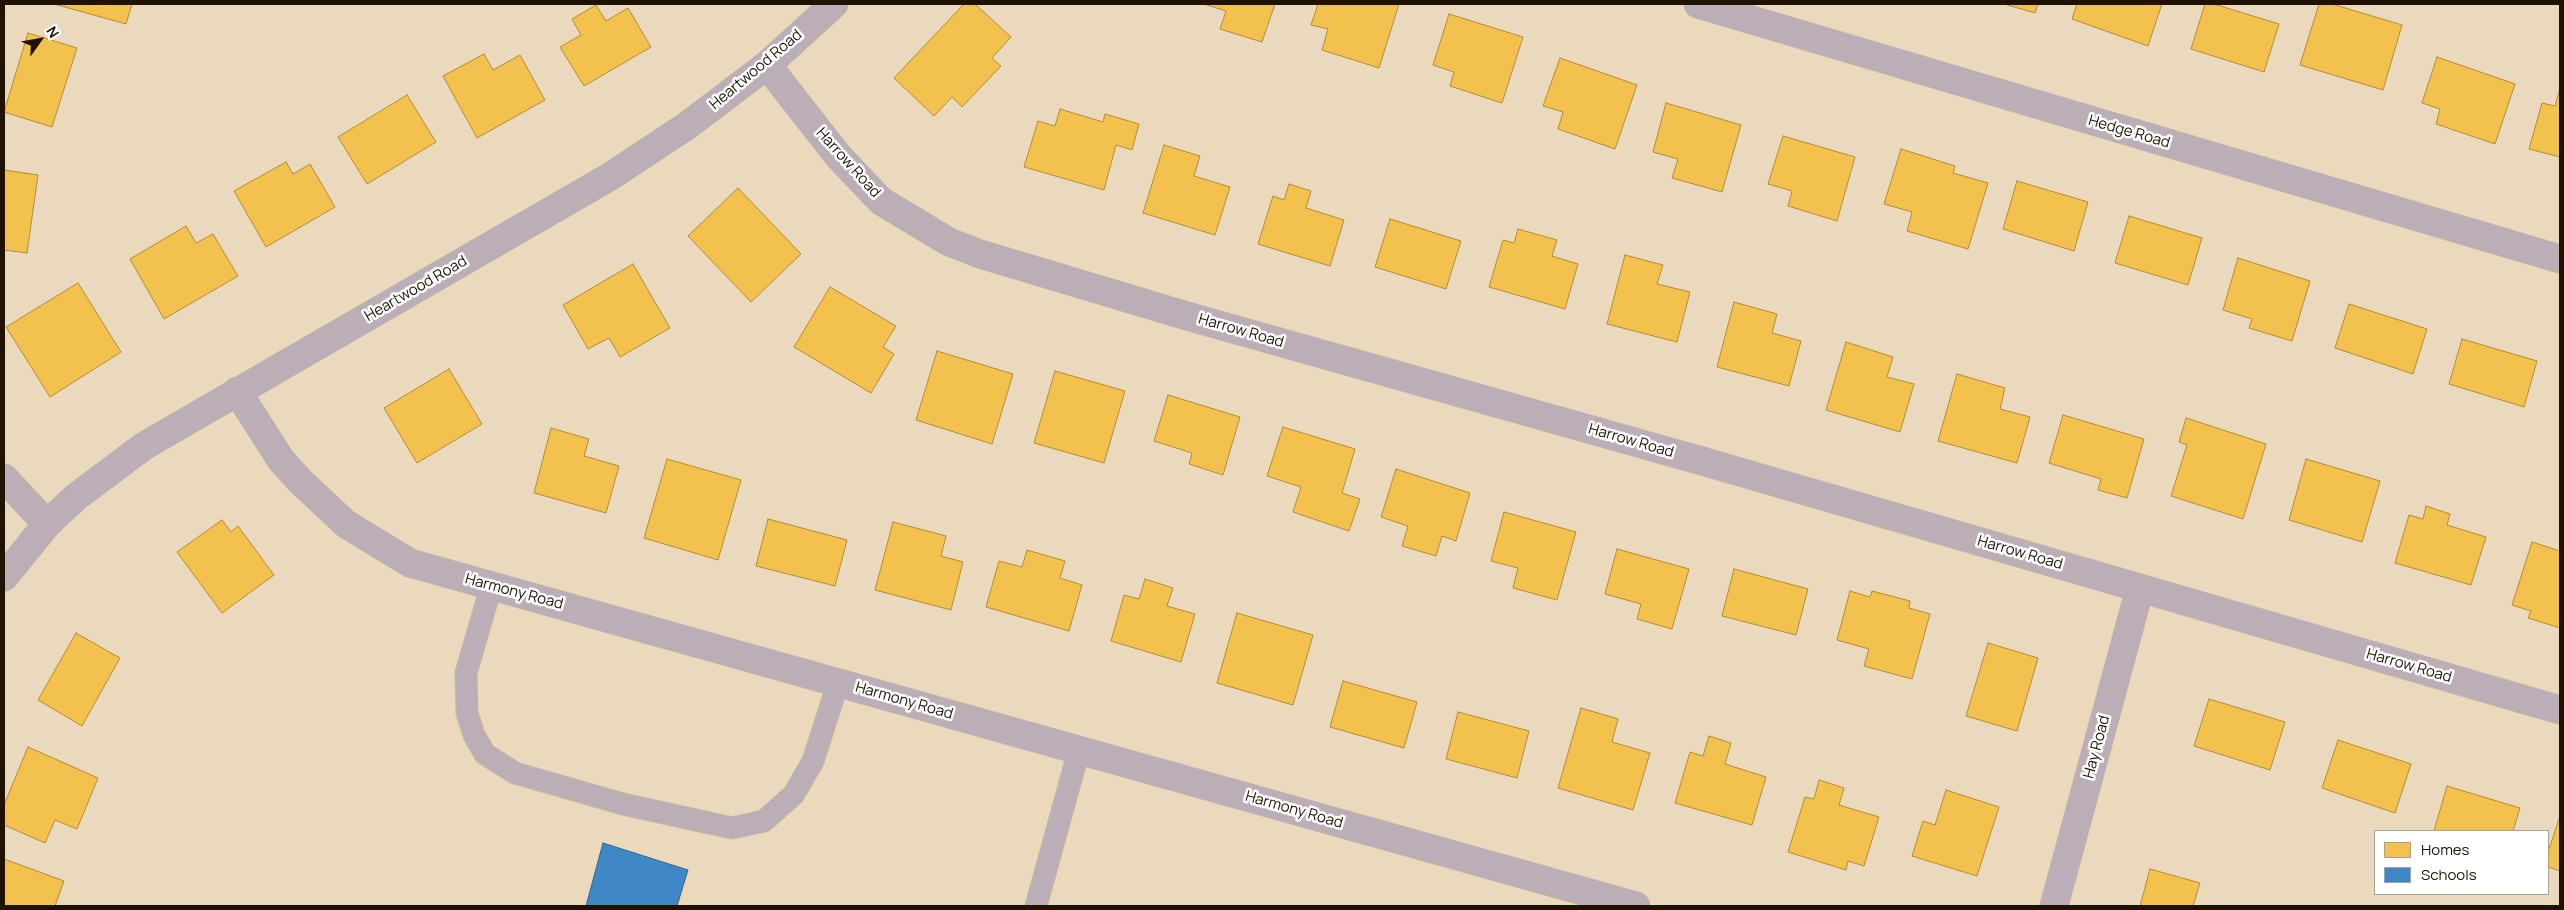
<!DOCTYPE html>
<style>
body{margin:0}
#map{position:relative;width:2564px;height:910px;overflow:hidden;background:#ebd9bd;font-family:Manrope,sans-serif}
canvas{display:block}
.frame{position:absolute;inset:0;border:5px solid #201200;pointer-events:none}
.legend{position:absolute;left:2374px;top:830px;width:175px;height:65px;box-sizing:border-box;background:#fff;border:1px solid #a6a099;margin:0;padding:6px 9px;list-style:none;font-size:15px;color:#201200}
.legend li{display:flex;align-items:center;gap:10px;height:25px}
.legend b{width:25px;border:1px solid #a6a099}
.north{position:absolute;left:15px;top:15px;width:50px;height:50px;-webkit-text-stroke:4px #fff;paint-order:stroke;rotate:58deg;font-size:14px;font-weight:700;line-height:20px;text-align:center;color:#201200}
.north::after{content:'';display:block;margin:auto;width:18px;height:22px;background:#201200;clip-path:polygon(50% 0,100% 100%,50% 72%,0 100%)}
</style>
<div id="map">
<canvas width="2564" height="910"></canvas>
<div class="frame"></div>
<ul class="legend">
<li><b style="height:14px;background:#f2c14e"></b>Homes</li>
<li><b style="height:14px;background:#3f88c5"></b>Schools</li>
</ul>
<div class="north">N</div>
</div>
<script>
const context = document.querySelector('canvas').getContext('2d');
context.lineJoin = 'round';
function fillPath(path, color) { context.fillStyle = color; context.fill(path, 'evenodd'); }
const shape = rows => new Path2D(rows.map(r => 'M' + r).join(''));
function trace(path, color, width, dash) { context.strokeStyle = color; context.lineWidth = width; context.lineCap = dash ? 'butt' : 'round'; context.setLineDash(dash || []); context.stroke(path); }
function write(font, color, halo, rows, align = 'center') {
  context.font = font + ' Manrope,sans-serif'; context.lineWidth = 5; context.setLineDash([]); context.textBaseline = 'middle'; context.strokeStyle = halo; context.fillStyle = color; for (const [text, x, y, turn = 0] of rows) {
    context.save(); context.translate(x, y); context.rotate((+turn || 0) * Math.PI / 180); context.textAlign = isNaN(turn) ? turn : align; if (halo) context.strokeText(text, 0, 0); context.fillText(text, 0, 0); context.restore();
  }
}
const homes = shape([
 [54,4,132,4,126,24,54,4],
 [964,4,975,4,1011,37,992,58,1001,66,962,107,952,97,934,116,894,78,964,4],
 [1204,4,1275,4,1262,42,1220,29,1226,11,1204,4],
 [1318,4,1399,4,1379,68,1322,50,1328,29,1311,25,1318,4],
 [2004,4,2038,4,2035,13,2004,4],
 [2077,4,2162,4,2148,46,2072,19,2077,4],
 [2205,4,2214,4,2279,24,2264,72,2191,49,2205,4],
 [2319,4,2332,4,2402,25,2383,90,2300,65,2319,4],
 [596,5,606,21,628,8,651,47,584,86,560,47,581,35,572,19,596,5],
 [1449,14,1523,37,1502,103,1450,86,1454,72,1433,65,1449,14],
 [28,33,77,48,52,127,4,112,28,33],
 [484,54,493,70,520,55,545,100,477,138,443,76,484,54],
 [2437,57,2515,84,2495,144,2436,124,2440,109,2422,103,2437,57],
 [1560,58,1637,85,1615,149,1558,129,1563,112,1543,106,1560,58],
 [2560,88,2560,157,2529,149,2542,103,2555,106,2560,88],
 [407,95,436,142,367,184,338,137,407,95],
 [1666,103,1741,125,1722,192,1672,178,1678,159,1653,152,1666,103],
 [1060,109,1103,122,1105,114,1139,124,1132,150,1116,145,1104,190,1024,167,1038,121,1055,126,1060,109],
 [1783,136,1855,157,1837,221,1788,206,1792,191,1768,184,1783,136],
 [1164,145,1200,156,1194,176,1230,187,1215,235,1143,213,1164,145],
 [1901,149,1955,166,1953,173,1988,183,1968,249,1907,231,1912,212,1884,204,1901,149],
 [286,162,293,174,310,164,335,207,266,247,234,191,286,162],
 [4,170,38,175,27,253,4,250,4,170],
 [2017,181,2088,202,2074,251,2003,229,2017,181],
 [1289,184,1311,191,1306,208,1344,220,1330,266,1258,244,1273,196,1284,200,1289,184],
 [738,188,801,254,751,302,688,236,738,188],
 [2129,216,2202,238,2188,285,2115,263,2129,216],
 [1390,219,1461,241,1446,289,1375,267,1390,219],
 [186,226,196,243,213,234,238,276,164,319,130,259,186,226],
 [1518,229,1557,240,1552,256,1578,264,1565,309,1489,287,1503,240,1514,243,1518,229],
 [1625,255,1663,265,1657,284,1690,292,1677,342,1607,324,1625,255],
 [2238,258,2310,281,2292,341,2249,328,2252,319,2223,310,2238,258],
 [633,264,670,328,620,357,609,338,588,349,563,305,633,264],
 [78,283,121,352,50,397,6,327,78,283],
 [830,287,896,326,883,347,894,354,871,393,794,347,830,287],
 [1734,302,1777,314,1772,333,1801,341,1789,386,1717,367,1734,302],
 [2349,304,2427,329,2413,374,2335,348,2349,304],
 [2462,339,2537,361,2524,407,2449,384,2462,339],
 [1846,342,1893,357,1887,377,1914,384,1900,432,1826,410,1846,342],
 [937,351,1013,374,992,444,916,420,937,351],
 [449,369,482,424,417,463,384,408,449,369],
 [1055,371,1125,391,1104,463,1034,443,1055,371],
 [1957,374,2005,388,2000,409,2030,417,2017,463,1938,441,1957,374],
 [1168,395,1240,417,1223,475,1189,464,1192,453,1154,441,1168,395],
 [2063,415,2144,439,2127,498,2098,490,2101,479,2049,463,2063,415],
 [2186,418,2266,444,2243,519,2171,496,2187,445,2179,442,2186,418],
 [1283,427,1355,449,1342,493,1360,499,1349,531,1293,512,1301,487,1267,476,1283,427],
 [551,428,589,439,584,456,619,466,606,513,534,493,551,428],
 [667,459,741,480,718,560,644,538,667,459],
 [2306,459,2380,481,2362,542,2289,520,2306,459],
 [1396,469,1470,493,1456,541,1442,536,1436,556,1402,546,1408,526,1381,517,1396,469],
 [2426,506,2450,514,2447,525,2486,537,2471,585,2395,563,2409,515,2423,519,2426,506],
 [1504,512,1576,532,1557,600,1513,588,1518,568,1491,561,1504,512],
 [768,519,847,540,835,586,756,566,768,519],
 [222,520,231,532,238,526,274,575,222,613,177,552,222,520],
 [893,522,946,536,941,556,963,562,951,610,875,590,893,522],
 [2532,542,2560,551,2560,628,2528,618,2531,611,2512,605,2532,542],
 [1617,549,1689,569,1672,629,1637,619,1641,604,1605,594,1617,549],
 [1027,550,1065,561,1060,578,1082,585,1069,631,986,607,999,561,1022,567,1027,550],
 [1734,569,1808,589,1796,635,1722,616,1734,569],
 [1145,579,1173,588,1167,606,1195,614,1181,662,1111,641,1124,595,1139,599,1145,579],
 [1850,591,1870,597,1872,591,1910,601,1909,608,1930,614,1912,679,1864,666,1869,649,1837,640,1850,591],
 [1237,613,1313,635,1293,705,1217,683,1237,613],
 [76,633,120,658,82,726,38,700,76,633],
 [1988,643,2038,658,2017,731,1966,716,1988,643],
 [1343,681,1417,702,1404,748,1330,727,1343,681],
 [2209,699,2285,722,2270,770,2194,746,2209,699],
 [1581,708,1618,719,1612,742,1650,753,1633,810,1558,788,1581,708],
 [1458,712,1529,731,1517,778,1446,759,1458,712],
 [1709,736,1731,743,1725,764,1766,777,1752,825,1675,803,1690,752,1703,756,1709,736],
 [2338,740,2411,764,2395,813,2322,788,2338,740],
 [28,747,98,778,77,829,55,820,45,843,4,825,4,805,28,747],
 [1819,780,1844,788,1839,805,1879,817,1864,866,1848,861,1846,870,1788,852,1805,797,1814,799,1819,780],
 [2447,786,2520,808,2513,831,2434,831,2447,786],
 [1946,790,1999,807,1977,876,1912,856,1923,821,1935,825,1946,790],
 [2559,819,2560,819,2560,871,2548,867,2548,852,2559,819],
 [4,859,64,881,55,906,4,906,4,859],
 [2150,869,2200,883,2193,906,2140,906,2150,869]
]);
fillPath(homes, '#f2c14e');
trace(homes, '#b38c37', 1);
const schools = shape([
 [603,843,688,870,677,906,586,906,603,843]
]);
fillPath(schools, '#3f88c5');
trace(schools, '#36658a', 1);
const service = shape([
 [491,587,466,673,467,713,474,735,485,754,515,773,623,804,732,828,764,821,794,794,813,761,838,683],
 [1036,906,1079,750]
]);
const minor = shape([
 [1698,4,2560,259],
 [767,65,839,157,881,201,949,242,980,254,1187,316,1702,461,2560,710],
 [237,391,281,460,300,481,346,524,410,563,1636,906],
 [4,478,47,524],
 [4,577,47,524,76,497,144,446,611,176,688,125,767,65,834,4],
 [2054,906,2140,588]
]);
trace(service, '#c7b8a2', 23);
trace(minor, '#c7b8a2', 29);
trace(service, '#bbaeb7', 21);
trace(minor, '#bbaeb7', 28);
write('15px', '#201200', '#fff', [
 ["Heartwood Road",756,70,-40],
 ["Hedge Road",2129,132,16],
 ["Harrow Road",848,163,48],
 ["Heartwood Road",416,289,-30],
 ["Harrow Road",1241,331,16],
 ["Harrow Road",1631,441,16],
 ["Harrow Road",2020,553,16],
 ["Harmony Road",514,592,15],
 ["Harrow Road",2409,666,16],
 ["Harmony Road",904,701,16],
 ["Hay Road",2097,747,-75],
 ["Harmony Road",1294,810,16]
]);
</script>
